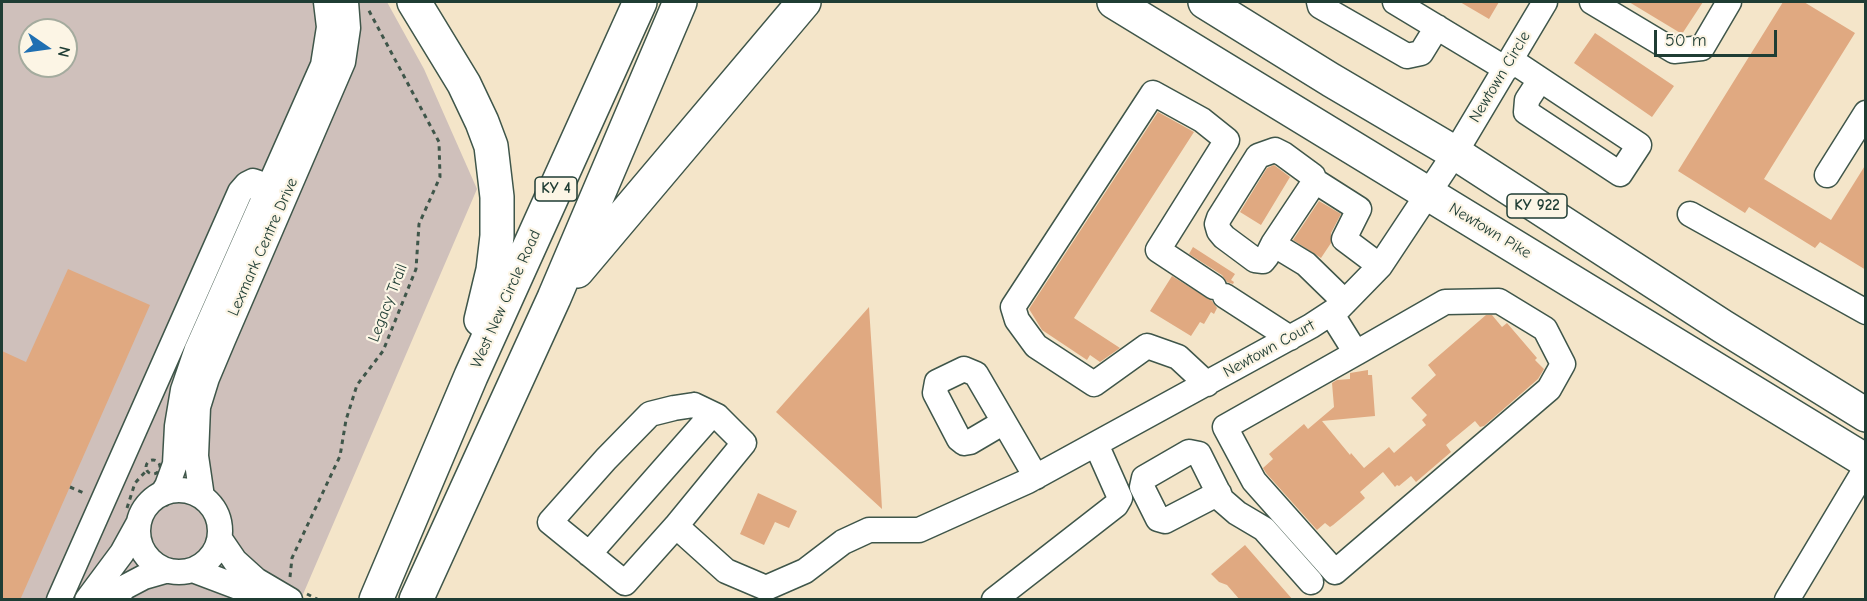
<!DOCTYPE html>
<style>
body{margin:0}
#map{position:relative;width:1867px;height:601px;overflow:hidden;background:#f4e5c9;font-family:"Comic Neue",sans-serif}
canvas{display:block}
.frame{position:absolute;inset:0;border:3px solid #1f3d34;pointer-events:none}
.north{position:absolute;left:18px;top:18px;width:60px;height:60px;box-sizing:border-box;background:#fcf5e5;border:2px solid #a4ab9e;border-radius:50%;rotate:103deg;font-size:16px;font-weight:700;line-height:24px;text-align:center;color:#1f3d34}
.north::after{content:'';display:block;margin:auto;width:21px;height:27px;background:#1f6fb2;clip-path:polygon(50% 0,100% 100%,50% 72%,0 100%)}
.scale{position:absolute;left:1654px;top:30px;width:123px;height:27px;box-sizing:border-box;border:3px solid #1f3d34;border-top:0;padding-left:8px;font-size:18px;line-height:21px;white-space:nowrap;color:#1f3d34;-webkit-text-stroke:4px #fcf5e5;paint-order:stroke}
</style>
<div id="map">
<canvas width="1867" height="601"></canvas>
<div class="frame"></div>
<div class="north">N</div>
<div class="scale">50 m</div>
</div>
<script>
const context = document.querySelector('canvas').getContext('2d');
context.lineJoin = 'round';
function fillPath(path, color) { context.fillStyle = color; context.fill(path, 'evenodd'); }
const shape = rows => new Path2D(rows.map(r => 'M' + r).join(''));
function trace(path, color, width, dash) { context.strokeStyle = color; context.lineWidth = width; context.lineCap = dash ? 'butt' : 'round'; context.setLineDash(dash || []); context.stroke(path); }
function write(font, color, halo, rows, align = 'center') {
  context.font = font + ' "Comic Neue",sans-serif'; context.lineWidth = 4.5; context.setLineDash([]); context.textBaseline = 'middle'; context.strokeStyle = halo; context.fillStyle = color; for (const [text, x, y, turn = 0] of rows) {
    context.save(); context.translate(x, y); context.rotate((+turn || 0) * Math.PI / 180); context.textAlign = isNaN(turn) ? turn : align; if (halo) context.strokeText(text, 0, 0); context.fillText(text, 0, 0); context.restore();
  }
}
fillPath(shape([
 [2,2,387,2,424,69,477,189,301,599,2,599],
 [30,30,66,30,66,66,30,66]
]), '#cfc0bb');
fillPath(shape([
 [1460,2,1499,2,1489,19],
 [1629,2,1703,2,1682,34],
 [1783,2,1804,2,1855,33,1764,179,1831,220,1866,164,1866,270,1820,242,1815,248,1749,207,1745,213,1678,171],
 [1595,33,1674,86,1652,117,1574,63],
 [1158,112,1194,132,1074,318,1120,348,1100,362,1090,355,1087,360,1042,330,1029,309],
 [1274,165,1290,177,1261,225,1240,212,1267,168],
 [1319,201,1341,214,1331,233,1331,243,1321,258,1293,240],
 [1193,247,1235,274,1231,280,1234,282,1233,284,1227,282,1222,275,1189,254],
 [68,269,150,305,20,600,2,600,2,351,26,362],
 [1172,276,1212,301,1217,308,1214,314,1211,312,1204,324,1200,322,1191,336,1150,311],
 [869,307,881,491,882,509,776,412],
 [1486,315,1492,315,1502,327,1507,323,1537,358,1535,360,1544,369,1538,379,1484,426,1480,427,1475,421,1446,445,1451,452,1416,482,1411,476,1399,486,1397,485,1395,487,1383,472,1360,492,1365,498,1363,500,1333,525,1330,527,1325,523,1317,530,1266,473,1263,468,1273,459,1269,454,1304,424,1308,429,1334,407,1332,383,1337,380,1350,379,1350,373,1368,370,1368,375,1372,375,1375,416,1322,421,1350,455,1351,453,1364,468,1389,447,1394,453,1426,425,1422,420,1427,415,1411,398,1436,375,1428,365],
 [758,493,797,511,789,528,775,522,764,545,740,534],
 [1245,545,1293,600,1240,600,1227,585,1219,582,1211,574]
]), '#e0a981');
const minor = shape([
 [1319,2,1320,6,1407,56,1421,53,1437,27],
 [1395,2,1506,69],
 [1592,2,1674,51,1702,48,1729,2],
 [1511,60,1639,145,1620,174,1526,112,1527,100,1540,80],
 [1827,175,1866,113],
 [1690,214,1866,312],
 [1273,244,1267,256,1263,261,1255,260,1224,237,1219,231,1217,224,1219,218,1258,156,1275,150,1283,154,1313,176,1315,181],
 [1225,296,1290,338],
 [1345,302,1306,264,1273,244,1315,181,1359,209,1344,239,1380,266],
 [1331,313,1356,353,1445,302,1499,301,1545,329,1563,364,1549,389,1335,572,1254,481,1225,427,1356,353],
 [1207,384,1178,357,1147,346,1094,384,1036,346,1017,320,1013,307,1153,93,1202,120,1227,140,1158,250,1214,287],
 [694,405,717,416,744,443,676,526,625,583,550,522,606,459,650,414,674,408,694,405],
 [1004,422,970,442,964,443,959,439,935,393,937,382,964,369,976,374,1004,422,1036,477],
 '138 531a41 41 0 1 1 82 0a41 41 0 1 1-82 0Z',
 [1219,493,1165,521,1158,519,1142,487,1144,478,1189,452,1199,454,1222,500,1237,513,1264,529,1311,582],
 [162,494,167,486,175,464,177,426,183,390,197,349,323,65,329,27,326,2],
 [202,497,196,456,198,407,207,378,223,340,343,62,348,28,346,2],
 [676,526,726,571,766,588,805,571,843,542,869,530,919,530,1028,481,1311,326,1340,307,1380,266,1455,153,1545,2],
 [220,539,235,561,256,580,290,600],
 [589,554,707,420,717,416],
 [193,570,267,598],
 [59,600,240,192,247,184,253,181,282,191],
 [87,600,122,553,138,524],
 [112,600,125,587,144,577,165,571],
 [994,600,1116,505,1120,498,1096,444],
 [1787,600,1866,468]
]);
const highway = shape([
 [414,2,464,84,482,122,491,146,497,197,497,236,493,270,481,320],
 [1114,2,1866,461],
 [1205,2,1331,80,1455,153,1722,326,1866,415],
 [577,271,804,2],
 [376,600,471,376,640,2],
 [416,600,554,298,680,2]
]);
trace(minor, '#3f564a', 27);
trace(highway, '#3f564a', 36);
trace(shape([
 '146 467a7 7 0 1 1 14 0a7 7 0 1 1-14 0Z',
 [70,487,84,493],
 [220,504,228,522],
 [127,508,135,483,147,470],
 [290,577,292,558,340,456,346,420,357,385,383,351,416,269,419,224,440,177,439,142,367,7],
 [307,594,319,600]
]), '#3f564a', 3, [4.5, 4.5]);
trace(minor, '#fff', 24);
trace(highway, '#fff', 33);
for (const [x, y, w] of [
 [556,189,42],
 [1537,206,60]
]) { const box = new Path2D(); box.roundRect(x - w / 2, y - 12, w, 24, 4.5); context.fillStyle = '#fcf5e5'; context.fill(box); trace(box, '#1f3d34', 1.5); }
write('bold 15px', '#1f3d34', null, [
 ["KY 4",556,189],
 ["KY 922",1537,206]
]);
write('16px', '#1f3d34', '#fcf5e5', [
 ["Newtown Circle",1500,77,-59],
 ["Newtown Pike",1490,231,31],
 ["Lexmark Centre Drive",263,247,-66],
 ["West New Circle Road",506,299,-66],
 ["Legacy Trail",388,303,-69],
 ["Newtown Court",1269,349,-29]
]);
</script>
